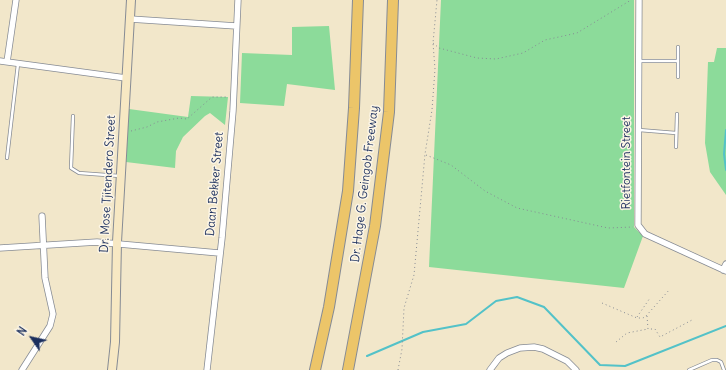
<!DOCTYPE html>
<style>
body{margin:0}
#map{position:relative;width:726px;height:370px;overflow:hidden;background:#f2e7ca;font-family:Delius,sans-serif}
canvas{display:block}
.north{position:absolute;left:12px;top:318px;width:40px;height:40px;-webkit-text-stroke:3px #fcf5e5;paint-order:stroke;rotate:304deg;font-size:11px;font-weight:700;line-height:16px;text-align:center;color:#1b2f5e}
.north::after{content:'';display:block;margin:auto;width:14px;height:18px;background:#1b2f5e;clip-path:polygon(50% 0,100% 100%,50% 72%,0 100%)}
</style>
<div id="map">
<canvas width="726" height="370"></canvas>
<div class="north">N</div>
</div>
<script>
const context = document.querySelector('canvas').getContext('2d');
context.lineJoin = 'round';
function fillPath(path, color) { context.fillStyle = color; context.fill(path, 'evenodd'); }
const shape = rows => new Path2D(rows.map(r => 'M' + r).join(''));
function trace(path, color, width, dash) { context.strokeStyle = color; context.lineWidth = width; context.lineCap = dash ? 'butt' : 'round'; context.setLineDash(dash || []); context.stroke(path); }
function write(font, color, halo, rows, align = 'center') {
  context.font = font + ' Delius,sans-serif'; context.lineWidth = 3; context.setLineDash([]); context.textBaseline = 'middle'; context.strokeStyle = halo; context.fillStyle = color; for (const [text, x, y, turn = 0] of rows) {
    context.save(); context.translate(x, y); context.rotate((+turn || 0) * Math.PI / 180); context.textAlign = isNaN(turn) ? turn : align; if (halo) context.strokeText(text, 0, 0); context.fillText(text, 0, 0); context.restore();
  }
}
fillPath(shape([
 [441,0,634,0,634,227,643,236,624,288,429,267],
 [329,26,335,90,287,84,284,106,240,103,242,53,292,55,292,27],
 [717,48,726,48,726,195,710,172,705,143,708,62,714,62],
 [191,96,228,97,225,125,210,113,205,116,183,137,176,151,175,168,126,162,129,109,188,117]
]), '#8cdb9a');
trace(shape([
 [726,130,724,154,726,170],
 [367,356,423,332,466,324,496,301,517,297,544,307,600,365,625,366,726,326]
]), '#53c2c8', 2);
const lane = shape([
 [639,61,678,61],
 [678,77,678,47],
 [73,116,71,168,79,173,120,176],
 [639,130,676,133],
 [676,147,677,114],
 [7,158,18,64],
 [689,370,712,360,717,360,721,362,724,370]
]);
const street = shape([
 [639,0,638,225,645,234,726,271],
 [130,19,236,26],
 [0,61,126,78],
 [7,62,16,0],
 [0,248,97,242,219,253],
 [723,270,726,264],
 [22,370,50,326,53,314,45,278,42,216],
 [207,370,222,238,233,111,238,0],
 [490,370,499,358,507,353,520,348,534,347,543,349,567,361,576,370]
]);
const secondary = shape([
 [112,370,115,342,117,242,131,0]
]);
const highway = shape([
 [315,370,329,307,348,191,354,108,358,0],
 [348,370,375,226,389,112,393,0]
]);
trace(lane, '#868b94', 4);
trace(street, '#868b94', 7);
trace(secondary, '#868b94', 10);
trace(highway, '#868b94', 12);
trace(shape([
 [433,43,439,48,477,58,496,59,523,53,545,40,577,33,631,0],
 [131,131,147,127,157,122,179,118,187,119,212,97,227,97],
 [426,155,451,165,485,191,517,208,608,228,633,227],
 [602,303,637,318,643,318,646,316,670,289],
 [647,316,648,329,655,329,660,337,692,320],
 [637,317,650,298],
 [616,342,627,333,648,329],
 [398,370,402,349,404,308,414,275,425,154,432,110,435,69,433,43,437,0]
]), '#868b94', 1, [1, 3]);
trace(lane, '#fff', 2.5);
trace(street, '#fff', 5.5);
trace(secondary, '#f7e8c3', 8);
trace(highway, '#ecc569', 10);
write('12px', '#1b2f5e', '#fcf5e5', [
 ["Rietfontein Street",627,163,-90],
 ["Dr. Mose Tjitendero Street",108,184,-87],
 ["Daan Bekker Street",215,184,-85],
 ["Dr. Hage G. Geingob Freeway",365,184,-83]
]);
</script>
